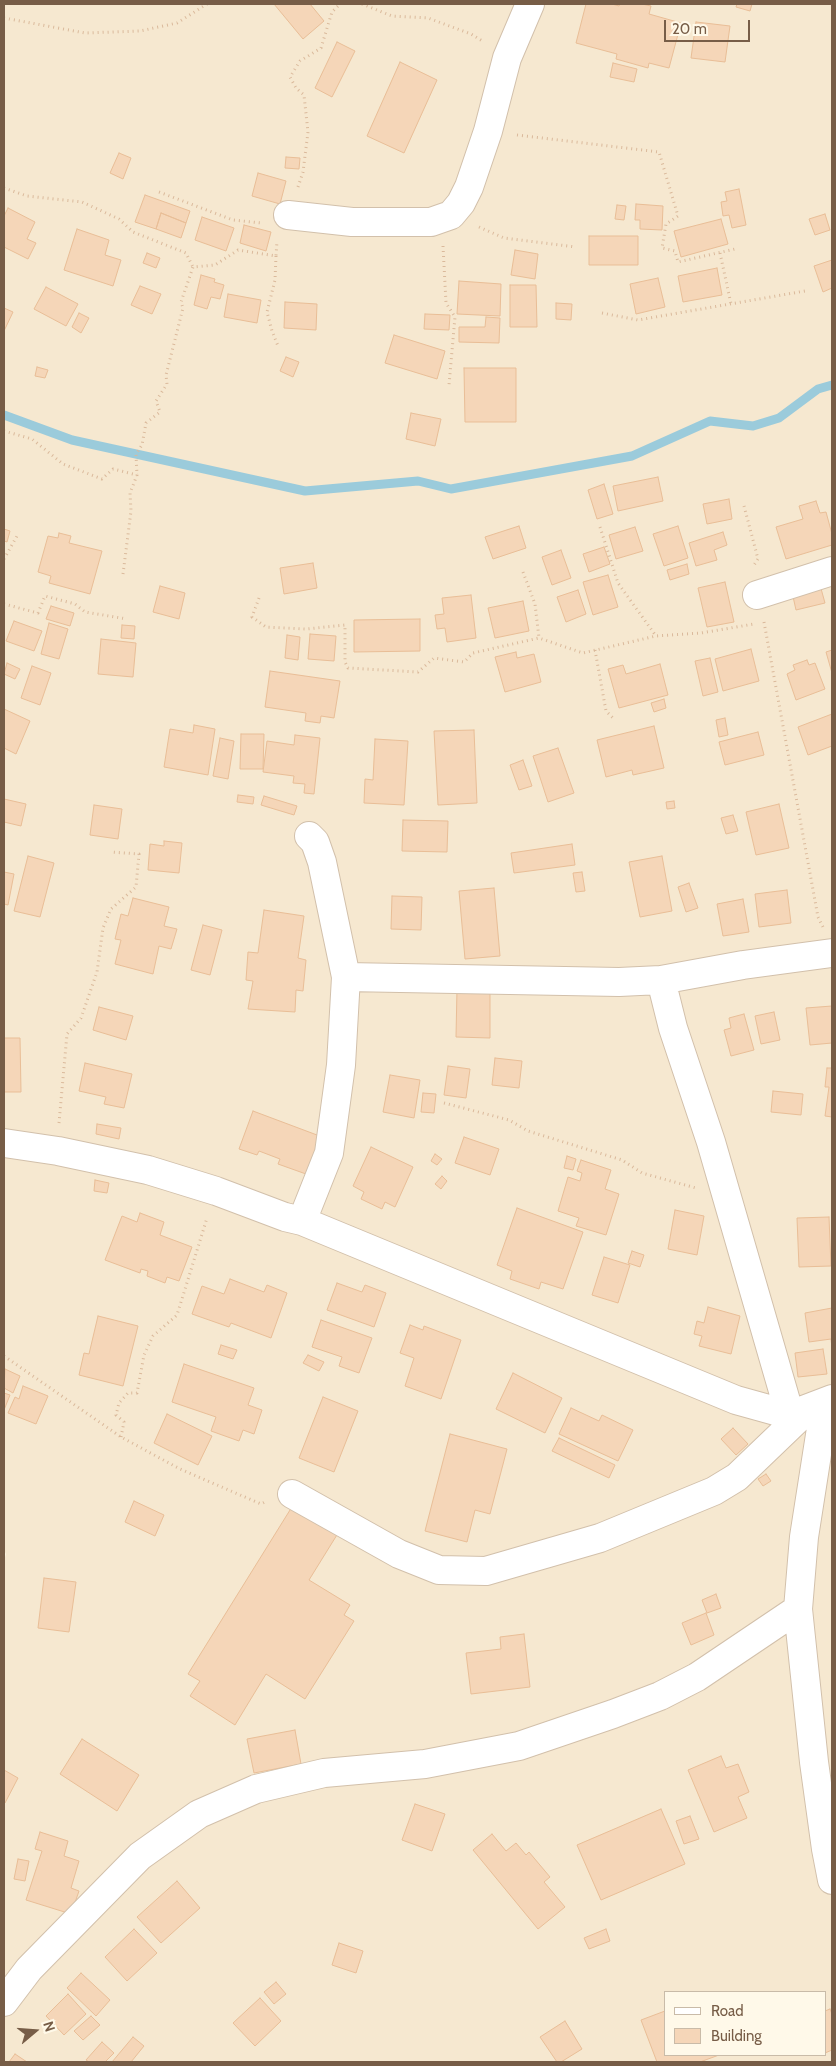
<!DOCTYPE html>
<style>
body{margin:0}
#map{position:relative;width:836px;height:2066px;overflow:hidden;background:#fef6e2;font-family:Cabin,sans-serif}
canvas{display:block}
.frame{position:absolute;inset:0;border:5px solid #775d47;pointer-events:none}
.legend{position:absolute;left:664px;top:1991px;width:162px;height:65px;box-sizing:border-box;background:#fff9e9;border:1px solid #c9bba8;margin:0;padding:6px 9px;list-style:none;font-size:15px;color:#775d47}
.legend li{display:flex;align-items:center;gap:10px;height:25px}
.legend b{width:25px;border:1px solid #c9bba8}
.north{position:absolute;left:10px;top:2006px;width:50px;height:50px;-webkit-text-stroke:4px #fff9e9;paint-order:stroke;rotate:72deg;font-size:14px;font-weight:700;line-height:20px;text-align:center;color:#775d47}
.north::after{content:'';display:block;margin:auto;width:18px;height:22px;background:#775d47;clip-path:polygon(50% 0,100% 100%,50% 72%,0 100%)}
.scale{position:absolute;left:664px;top:20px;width:86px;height:22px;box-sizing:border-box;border:2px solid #775d47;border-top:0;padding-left:6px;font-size:15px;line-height:18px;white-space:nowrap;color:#775d47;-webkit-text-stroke:4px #fff9e9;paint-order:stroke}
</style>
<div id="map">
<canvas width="836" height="2066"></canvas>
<div class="frame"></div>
<ul class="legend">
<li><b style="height:6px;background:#fff"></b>Road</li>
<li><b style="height:14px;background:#f5d6b8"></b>Building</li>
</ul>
<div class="north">N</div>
<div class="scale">20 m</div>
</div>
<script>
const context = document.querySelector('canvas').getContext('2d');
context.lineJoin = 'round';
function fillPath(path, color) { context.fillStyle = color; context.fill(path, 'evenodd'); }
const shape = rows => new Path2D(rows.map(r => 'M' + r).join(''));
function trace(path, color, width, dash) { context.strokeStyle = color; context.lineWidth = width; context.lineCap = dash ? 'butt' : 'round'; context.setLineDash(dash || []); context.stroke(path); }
fillPath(shape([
 [4,4,832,4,832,2062,4,2062,4,1561,6,1554,4,1550],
 [665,1992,825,1992,825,2055,665,2055]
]), '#f6e8d0');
trace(shape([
 [4,415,72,440,305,491,418,481,451,489,632,456,710,421,753,426,779,418,818,389,832,385]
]), '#9bcbdb', 9);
const building = shape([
 [274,4,310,4,324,21,303,39,274,4],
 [586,4,612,4,619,6,620,4,642,4,651,6,649,14,681,23,669,68,649,63,648,68,616,59,617,54,576,43,586,4],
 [737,4,752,4,750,11,736,7,737,4],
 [696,22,730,26,725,62,691,58,696,22],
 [337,42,355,51,332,97,315,88,337,42],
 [400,62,437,80,404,153,367,136,400,62],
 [613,63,637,69,634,82,610,77,613,63],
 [119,153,131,158,123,179,110,173,119,153],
 [286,157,300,158,299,169,285,168,286,157],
 [258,173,286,181,280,204,252,196,258,173],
 [739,189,746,225,732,228,729,215,723,216,721,202,727,201,725,192,739,189],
 [145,195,190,211,186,223,161,213,156,229,135,222,145,195],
 [636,204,663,206,662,230,640,229,640,220,635,220,636,204],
 [617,205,626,206,624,220,615,219,617,205],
 [8,208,35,222,27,239,36,243,28,259,4,247,4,216,8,208],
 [161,213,186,223,181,238,156,229,161,213],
 [825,214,830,230,815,235,809,219,825,214],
 [202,217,234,228,226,251,195,240,202,217],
 [721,219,728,244,681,257,674,231,721,219],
 [244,225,271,232,266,251,240,243,244,225],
 [77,229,109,240,105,255,121,260,113,286,64,270,77,229],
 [589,236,638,236,638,265,589,265,589,236],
 [515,250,538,254,535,279,511,275,515,250],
 [147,253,160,258,156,268,143,263,147,253],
 [832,260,832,288,823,292,814,266,832,260],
 [717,268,722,295,683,302,678,276,717,268],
 [201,275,215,279,214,282,224,285,220,299,211,297,207,309,194,305,201,275],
 [658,278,665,307,636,314,630,284,658,278],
 [459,281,501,284,500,316,457,314,459,281],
 [510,285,536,285,537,327,510,327,510,285],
 [140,286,161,294,152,314,131,305,140,286],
 [46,287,78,304,66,326,34,309,46,287],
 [228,294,261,300,257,323,224,317,228,294],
 [285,302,317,304,316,330,284,328,285,302],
 [556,303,572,304,571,320,556,319,556,303],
 [4,308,13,312,4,331,4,308],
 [79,313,89,318,81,333,72,327,79,313],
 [425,314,450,315,449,330,424,329,425,314],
 [486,317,500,318,499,343,459,342,459,327,485,327,486,317],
 [394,335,445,351,437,379,385,363,394,335],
 [286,357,299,362,293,377,280,371,286,357],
 [37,367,48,370,45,378,35,376,37,367],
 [464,368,516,368,516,422,465,422,464,368],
 [411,413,441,419,435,446,406,439,411,413],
 [658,477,663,501,618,511,613,486,658,477],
 [604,484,613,514,597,519,588,490,604,484],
 [729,499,732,519,707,524,703,504,729,499],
 [816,501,820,513,826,512,832,534,832,545,786,559,776,527,803,519,799,506,816,501],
 [519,526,526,548,493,559,485,537,519,526],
 [678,526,688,558,664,566,653,534,678,526],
 [635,527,643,551,616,559,609,535,635,527],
 [4,529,10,531,7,542,4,541,4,529],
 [723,532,727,545,714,550,717,560,696,566,689,543,723,532],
 [59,533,71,536,69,543,102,551,90,594,49,583,51,576,38,572,48,536,58,538,59,533],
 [604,547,610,564,589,572,583,554,604,547],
 [561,550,571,578,552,585,542,557,561,550],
 [313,563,317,588,284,594,280,568,313,563],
 [687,564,689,574,670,580,667,570,687,564],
 [608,575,618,607,593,615,583,582,608,575],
 [725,582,734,622,707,627,698,588,725,582],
 [820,585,825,603,796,610,792,592,820,585],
 [160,586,185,593,179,619,153,612,160,586],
 [578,590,586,614,566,622,557,597,578,590],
 [471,595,476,638,447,642,445,628,437,629,435,615,444,614,442,598,471,595],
 [523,601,529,631,495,638,488,608,523,601],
 [51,606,74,613,70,626,46,619,51,606],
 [420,619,420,651,354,652,354,620,420,619],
 [14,621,42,631,34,651,6,641,14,621],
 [49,623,68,629,59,659,41,654,49,623],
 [122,625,135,626,134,639,121,638,122,625],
 [310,634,336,636,334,661,308,659,310,634],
 [287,635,300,637,298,660,285,658,287,635],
 [101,639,136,643,133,677,98,674,101,639],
 [751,649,759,681,723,691,715,659,751,649],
 [832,650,832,673,826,652,832,650],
 [516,652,517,658,534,654,541,682,505,692,495,657,516,652],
 [710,658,718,692,703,696,695,661,710,658],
 [807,660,809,665,815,663,825,689,796,700,787,674,795,670,793,665,807,660],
 [7,663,20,669,15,679,4,674,7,663],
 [660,664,668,695,619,708,608,669,623,665,626,674,660,664],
 [32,666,51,673,40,705,21,698,32,666],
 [270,671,340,681,334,718,321,716,320,723,305,721,306,713,265,707,270,671],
 [664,699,666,708,654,712,651,703,664,699],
 [4,709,30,721,16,754,4,748,4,709],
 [832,714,832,746,808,755,798,727,832,714],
 [725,718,728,735,719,737,716,720,725,718],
 [194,725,215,729,208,775,164,767,170,729,193,733,194,725],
 [654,726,664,768,633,775,632,770,606,777,597,740,654,726],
 [474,730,477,803,438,805,434,731,474,730],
 [758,732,764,755,725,765,719,742,758,732],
 [241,734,264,734,263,769,240,769,241,734],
 [295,735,320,738,314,794,304,793,305,784,293,783,294,776,263,772,267,741,294,745,295,735],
 [220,738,234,741,228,779,213,776,220,738],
 [375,739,408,741,404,805,364,803,365,779,373,780,375,739],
 [558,748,574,793,548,802,533,756,558,748],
 [523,760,532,786,519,790,510,765,523,760],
 [238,795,254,797,253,804,237,802,238,795],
 [264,796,297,806,294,815,261,805,264,796],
 [4,799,26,804,21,826,4,822,4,799],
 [674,801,675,808,667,809,666,802,674,801],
 [779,804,789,848,756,855,746,812,779,804],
 [94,805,122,809,118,839,90,835,94,805],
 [733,815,738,831,726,834,721,818,733,815],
 [403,820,448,821,447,852,402,851,403,820],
 [164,841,182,843,179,873,148,870,150,844,164,846,164,841],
 [572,844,575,865,514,873,511,853,572,844],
 [28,856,54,863,40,917,14,911,28,856],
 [662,856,672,911,640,917,629,862,662,856],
 [4,872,14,874,8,905,4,904,4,872],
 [582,872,585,891,576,892,573,873,582,872],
 [689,883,698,908,686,912,678,887,689,883],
 [494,888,500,956,465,959,459,891,494,888],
 [787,890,791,923,759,927,755,894,787,890],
 [392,896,422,897,421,930,391,929,392,896],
 [133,898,169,907,164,926,177,929,171,949,159,946,153,974,115,964,121,940,115,939,121,914,128,916,133,898],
 [743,899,749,932,723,936,717,904,743,899],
 [264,910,304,916,298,958,306,960,303,991,296,990,295,1012,248,1009,253,981,246,980,248,952,258,953,264,910],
 [203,925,222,930,210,975,191,970,203,925],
 [457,989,490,990,490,1038,456,1037,457,989],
 [832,1006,832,1043,810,1045,806,1008,832,1006],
 [99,1007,133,1016,126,1040,93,1030,99,1007],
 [774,1012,780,1040,761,1044,755,1016,774,1012],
 [744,1014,754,1050,731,1056,724,1030,731,1028,729,1018,744,1014],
 [4,1038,20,1038,21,1092,4,1092,4,1038],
 [495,1058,522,1061,519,1088,492,1085,495,1058],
 [85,1063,132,1074,124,1108,104,1104,106,1097,79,1091,85,1063],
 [448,1066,470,1069,466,1098,444,1095,448,1066],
 [827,1068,832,1068,832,1117,825,1116,829,1087,825,1087,827,1068],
 [390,1075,420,1080,414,1118,383,1112,390,1075],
 [773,1091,803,1094,801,1115,771,1112,773,1091],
 [423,1093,436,1094,434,1113,421,1112,423,1093],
 [253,1111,325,1138,314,1170,308,1168,306,1174,278,1164,280,1159,259,1151,257,1155,239,1149,253,1111],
 [97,1124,121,1128,119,1139,96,1134,97,1124],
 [464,1137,499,1149,490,1175,455,1163,464,1137],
 [371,1147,413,1167,395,1207,385,1202,382,1209,361,1199,364,1192,353,1186,371,1147],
 [435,1154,442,1159,437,1165,431,1161,435,1154],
 [567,1156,576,1159,573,1170,564,1168,567,1156],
 [581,1160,611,1170,605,1189,619,1194,606,1235,576,1226,579,1218,558,1211,568,1177,580,1181,582,1173,577,1171,581,1160],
 [442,1176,447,1181,441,1189,435,1184,442,1176],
 [95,1180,109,1183,107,1193,94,1191,95,1180],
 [517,1208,583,1232,563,1289,541,1282,539,1289,510,1279,512,1271,497,1265,517,1208],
 [675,1210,704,1216,697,1255,668,1249,675,1210],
 [140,1213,164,1222,160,1235,192,1247,179,1281,167,1277,165,1283,147,1276,148,1271,141,1269,140,1273,105,1260,122,1216,137,1222,140,1213],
 [829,1217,831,1266,799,1267,797,1218,829,1217],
 [632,1251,644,1255,640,1267,628,1263,632,1251],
 [604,1257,630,1265,618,1303,592,1295,604,1257],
 [230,1279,264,1292,267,1285,287,1293,271,1338,231,1323,229,1327,192,1314,202,1286,224,1294,230,1279],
 [337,1283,362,1292,365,1285,386,1293,374,1327,327,1310,337,1283],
 [708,1307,740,1316,731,1354,699,1346,702,1336,694,1334,697,1321,704,1323,708,1307],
 [832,1308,832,1348,831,1339,809,1342,805,1313,832,1308],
 [98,1316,138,1326,123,1386,79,1375,84,1353,89,1354,98,1316],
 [321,1320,372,1338,359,1373,339,1366,342,1357,312,1347,321,1320],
 [410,1325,423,1330,424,1326,461,1340,441,1399,405,1386,414,1358,400,1353,410,1325],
 [221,1345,237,1350,233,1359,218,1354,221,1345],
 [823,1349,827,1374,798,1377,795,1353,823,1349],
 [308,1355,324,1362,319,1371,303,1363,308,1355],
 [184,1364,254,1388,248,1405,262,1410,254,1434,243,1430,239,1441,211,1431,216,1417,172,1402,184,1364],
 [5,1369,20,1376,13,1393,4,1388,5,1369],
 [513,1373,562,1398,545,1433,496,1409,513,1373],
 [23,1386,48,1396,36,1424,8,1413,15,1397,19,1399,23,1386],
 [4,1393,10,1395,4,1410,4,1393],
 [323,1397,358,1411,334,1472,299,1458,323,1397],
 [571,1408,599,1421,602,1415,633,1430,618,1461,559,1434,571,1408],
 [167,1414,212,1436,198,1465,154,1443,167,1414],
 [733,1428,748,1444,736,1455,721,1439,733,1428],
 [450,1434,507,1449,490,1514,475,1510,467,1542,425,1531,450,1434],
 [559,1438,615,1465,609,1478,552,1451,559,1438],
 [766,1474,771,1481,763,1486,758,1479,766,1474],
 [134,1501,164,1515,155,1536,125,1522,134,1501],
 [295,1502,340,1530,309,1580,350,1605,344,1615,354,1621,305,1699,266,1674,235,1725,190,1696,200,1681,188,1674,295,1502],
 [44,1578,76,1582,69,1632,38,1628,44,1578],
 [716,1594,721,1608,707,1613,702,1600,716,1594],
 [706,1613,714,1635,691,1645,682,1623,706,1613],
 [524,1634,530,1687,471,1694,466,1653,501,1649,500,1637,524,1634],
 [295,1730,301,1764,254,1773,247,1739,295,1730],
 [82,1739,139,1775,117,1811,60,1774,82,1739],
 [721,1756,726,1768,738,1764,749,1792,738,1797,747,1818,714,1832,688,1770,721,1756],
 [4,1770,18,1778,5,1803,4,1802,4,1770],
 [415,1804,445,1814,432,1851,402,1840,415,1804],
 [661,1809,685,1864,601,1900,577,1845,661,1809],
 [690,1816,699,1839,684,1844,676,1821,690,1816],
 [40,1832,68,1841,64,1856,79,1861,71,1888,79,1891,71,1914,26,1900,42,1851,35,1849,40,1832],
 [492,1834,506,1851,516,1843,526,1855,529,1852,550,1877,544,1882,565,1907,538,1929,473,1850,492,1834],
 [18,1859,29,1861,25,1881,14,1879,18,1859],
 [177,1881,200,1908,161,1943,137,1917,177,1881],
 [134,1929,157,1953,127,1981,105,1957,134,1929],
 [606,1929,610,1941,589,1949,584,1938,606,1929],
 [339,1943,363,1951,356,1973,332,1965,339,1943],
 [81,1973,110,2000,96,2016,67,1988,81,1973],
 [276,1982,286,1994,274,2004,264,1992,276,1982],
 [68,1994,86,2014,64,2035,46,2016,68,1994],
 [260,1998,281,2021,255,2046,233,2023,260,1998],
 [830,2009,832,2014,832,2050,825,2053,825,2011,830,2009],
 [665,2011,665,2055,719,2055,700,2062,657,2062,641,2020,665,2011],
 [91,2016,100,2025,83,2040,74,2031,91,2016],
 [565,2021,582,2049,561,2062,557,2062,540,2037,565,2021],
 [133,2037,144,2046,131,2062,112,2062,133,2037],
 [102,2042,114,2053,105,2062,89,2062,86,2060,102,2042],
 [15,2054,27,2062,9,2062,15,2054]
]);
fillPath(building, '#f5d6b8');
trace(building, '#e9be97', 1);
const minor = shape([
 [288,215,352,222,431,222,451,215,461,203,469,187,488,131,507,58,530,4],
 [757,595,832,571],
 [346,977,619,982,661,980,673,1028,711,1142,790,1415],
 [661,980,743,965,832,953],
 [4,1143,58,1151,148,1170,216,1191,285,1217,302,1221,736,1400,790,1415,832,1399],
 [302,1221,329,1153,341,1065,346,977,322,862,315,842,309,836],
 [292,1494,399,1554,439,1570,486,1571,600,1538,714,1491,737,1477,809,1408],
 [798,1609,814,1762,826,1849,832,1880],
 [4,2002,29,1969,140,1856,199,1814,256,1789,324,1773,425,1764,519,1746,613,1714,660,1696,697,1677,798,1609,804,1537,825,1403]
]);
trace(minor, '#d2c0ab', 30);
trace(shape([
 [362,4,392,16,428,18,471,34,484,42],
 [4,18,85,33,140,31,177,23,207,4],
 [517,135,659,152,678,216,666,224,662,248,675,251,678,262,735,249],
 [298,187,303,172,308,132,304,95,296,88,290,77,300,61,321,48,332,12,340,4],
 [4,188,27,196,82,202,119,219,133,232,186,253,193,267],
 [159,192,233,220,262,223],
 [479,227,504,238,576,247],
 [443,246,446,303,455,317,449,385],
 [720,253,731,304],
 [276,256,275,280,267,312,272,331,278,346],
 [602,313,638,320,805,291],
 [4,431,32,439,63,464,102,479,113,469,137,475],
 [744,506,758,559,754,565],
 [600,527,618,583,656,636],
 [4,559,17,536],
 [523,572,535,604,539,638],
 [123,574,131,511,130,493,137,475,136,454,142,445,146,423,160,412,156,401,167,384,166,375,183,308,181,302,193,267,215,265,238,250,276,256,277,241],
 [259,598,252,617,266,627,306,629,345,625,345,662,348,668,418,672,434,658,464,662,473,653,539,638,583,653,656,636,701,633,754,624],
 [4,604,38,613,45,596,75,604,85,612,127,619],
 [764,622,818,917,823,927],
 [595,650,606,711,615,720],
 [444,1103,509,1120,528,1131,622,1160,642,1173,696,1188],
 [59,1123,67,1034,81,1018,97,972,103,928,111,909,136,887,139,854,111,852],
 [4,1356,121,1437,180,1469,261,1504,265,1502],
 [121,1437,124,1422,116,1415,119,1403,128,1393,137,1393,144,1355,153,1336,177,1315,207,1218]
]), '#dab99b', 3, [1, 4]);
trace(minor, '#fff', 28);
</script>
